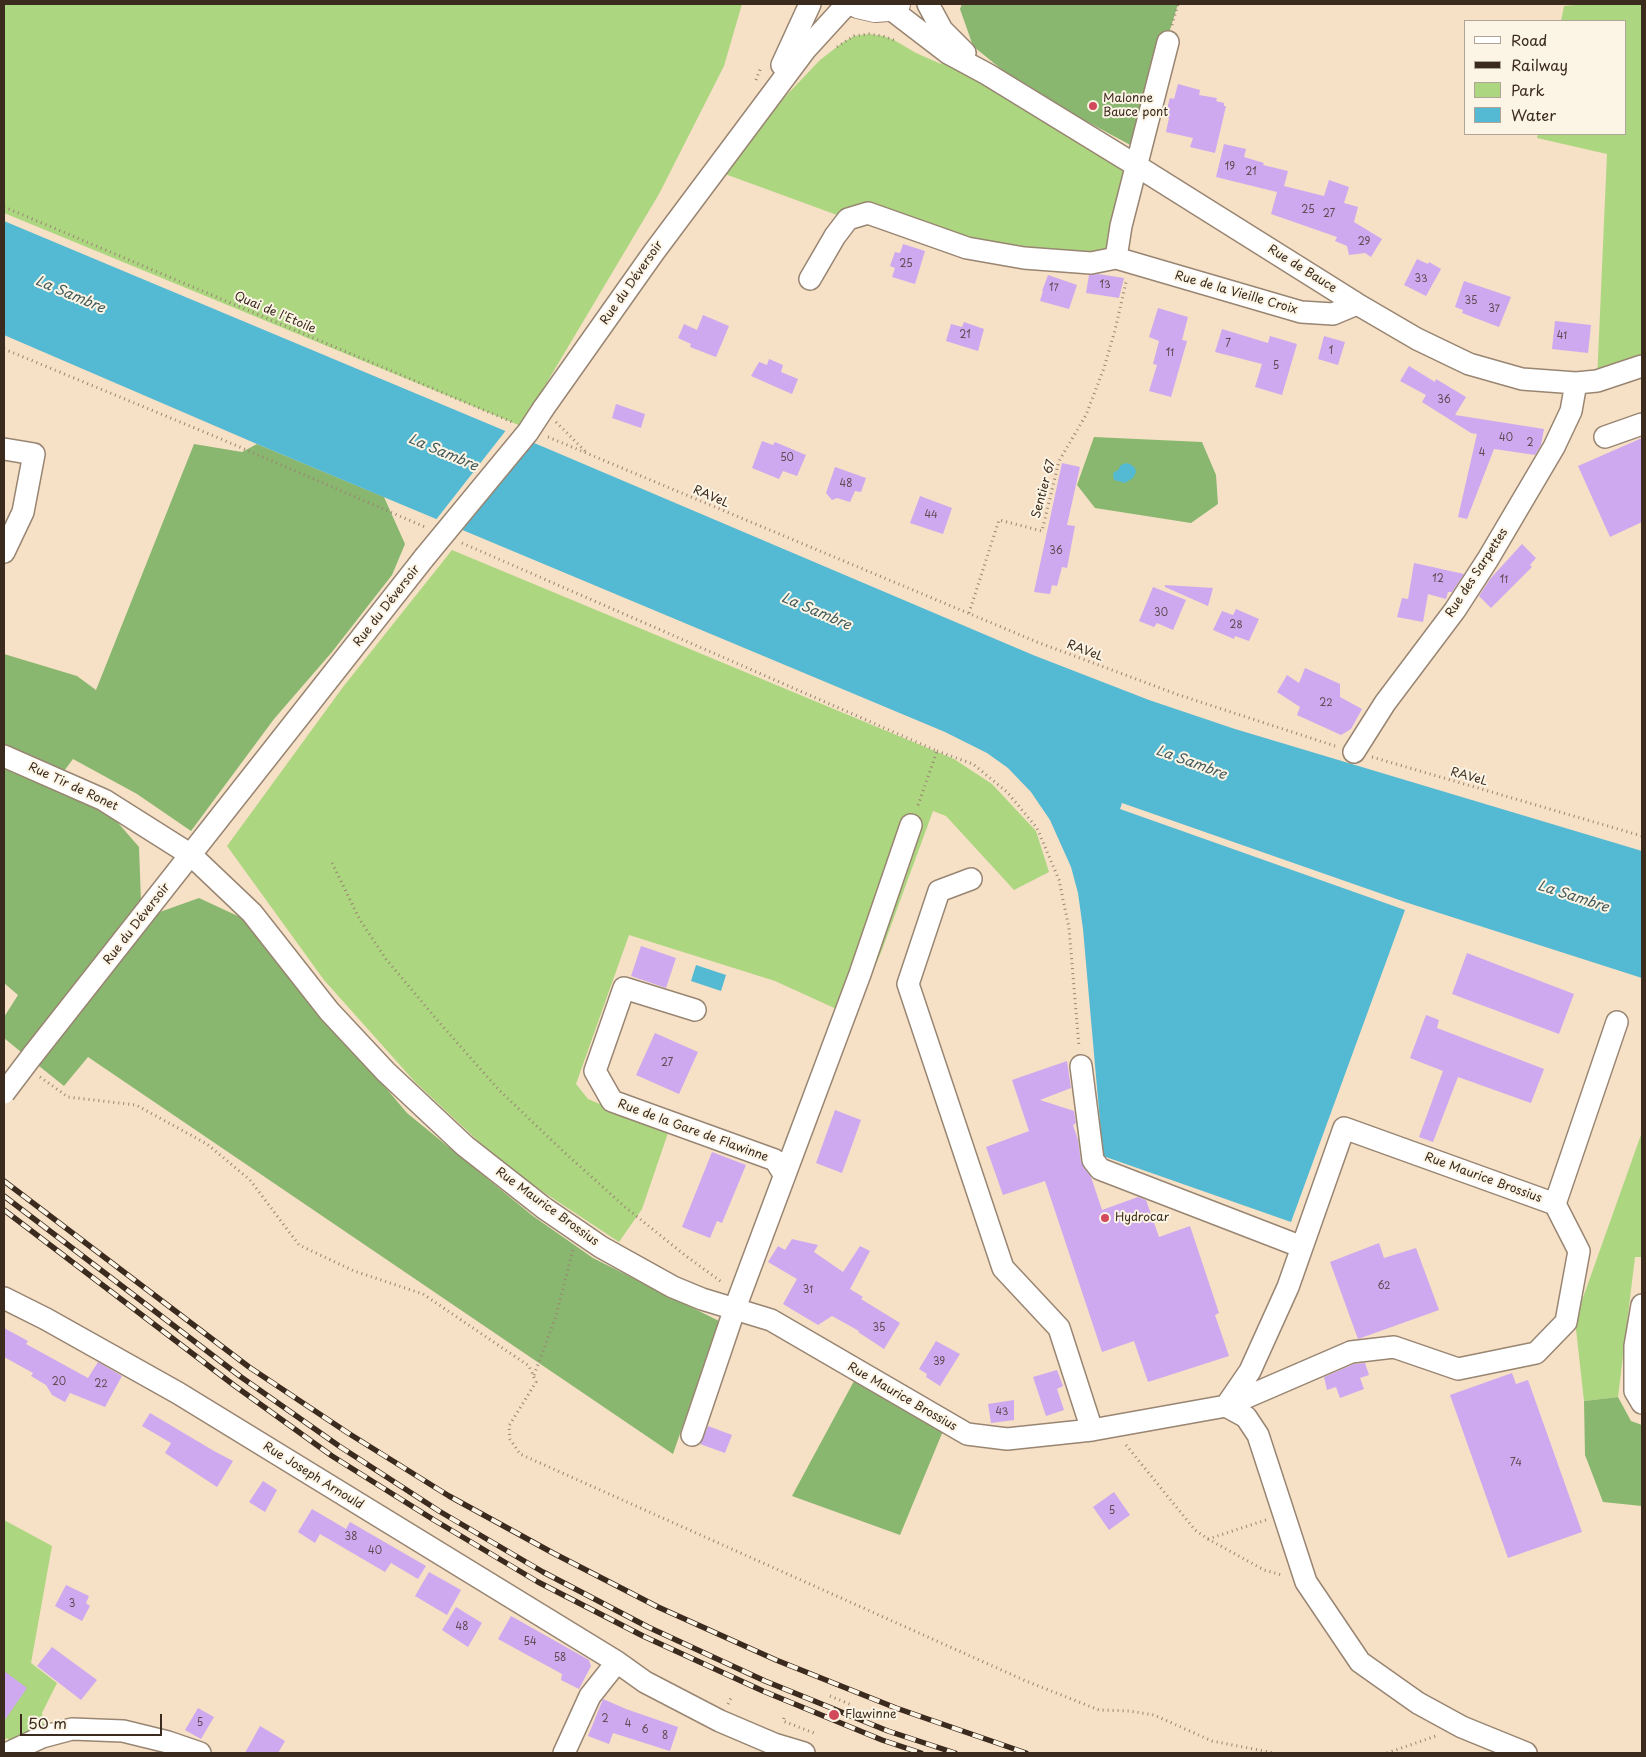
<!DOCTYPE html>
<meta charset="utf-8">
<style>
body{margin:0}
#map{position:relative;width:1646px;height:1757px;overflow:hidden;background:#f6e0c6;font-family:"Playpen Sans",sans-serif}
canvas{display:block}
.frame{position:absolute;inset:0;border:5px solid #3b2a1e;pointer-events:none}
.legend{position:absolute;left:1464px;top:20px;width:162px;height:115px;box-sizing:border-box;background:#fcf5e5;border:1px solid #afa495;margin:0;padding:6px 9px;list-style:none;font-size:15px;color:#3b2a1e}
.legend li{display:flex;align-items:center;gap:10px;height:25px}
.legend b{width:25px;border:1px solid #afa495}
.scale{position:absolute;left:20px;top:1714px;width:142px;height:22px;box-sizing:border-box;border:2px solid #3b2a1e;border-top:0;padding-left:6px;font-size:15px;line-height:18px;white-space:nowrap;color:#3b2a1e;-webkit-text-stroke:4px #fcf5e5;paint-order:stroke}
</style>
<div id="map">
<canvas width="1646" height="1757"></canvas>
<div class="frame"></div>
<ul class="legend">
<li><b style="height:6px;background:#fff"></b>Road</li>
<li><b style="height:6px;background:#3b2a1e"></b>Railway</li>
<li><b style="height:14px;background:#add681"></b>Park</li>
<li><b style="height:14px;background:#54b9d3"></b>Water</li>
</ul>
<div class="scale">50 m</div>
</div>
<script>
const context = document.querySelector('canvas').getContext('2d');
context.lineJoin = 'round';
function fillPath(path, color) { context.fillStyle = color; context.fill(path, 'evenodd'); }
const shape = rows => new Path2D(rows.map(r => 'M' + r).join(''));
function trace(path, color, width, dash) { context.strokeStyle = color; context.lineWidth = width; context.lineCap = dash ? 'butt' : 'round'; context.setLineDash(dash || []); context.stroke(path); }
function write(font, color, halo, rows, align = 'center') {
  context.font = font + ' "Playpen Sans",sans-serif'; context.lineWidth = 4; context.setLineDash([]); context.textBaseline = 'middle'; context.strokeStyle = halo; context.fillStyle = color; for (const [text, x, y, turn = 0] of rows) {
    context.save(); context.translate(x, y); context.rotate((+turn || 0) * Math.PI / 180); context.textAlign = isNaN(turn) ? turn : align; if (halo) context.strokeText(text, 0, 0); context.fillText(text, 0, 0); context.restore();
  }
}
fillPath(shape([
 [4,4,742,4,724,66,659,194,521,426,4,213],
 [1586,4,1642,4,1642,366,1597,381,1607,154,1537,138,1538,134,1625,134,1625,21,1561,21,1564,6],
 [869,34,883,36,894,40,916,53,941,64,948,53,1137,166,1116,258,1091,263,848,219,725,174,765,108,781,101,820,60,842,43,854,36],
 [452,550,954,759,992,784,1036,831,1049,872,1014,890,946,816,933,811,882,950,854,1017,775,981,629,935,576,1084,588,1099,668,1133,642,1209,619,1242,507,1168,415,1082,324,980,227,846,343,687],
 [1642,1132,1642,1257,1635,1257,1618,1397,1584,1401,1575,1320],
 [4,1520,52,1546,31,1663,57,1683,42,1713,44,1726,10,1741,7,1738,4,1741]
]), '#add681');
fillPath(shape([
 [962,4,1178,4,1134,147,1023,87,973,46,960,9],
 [1094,437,1202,442,1216,475,1218,504,1191,523,1095,508,1077,485],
 [194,444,242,452,257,444,384,497,405,544,392,575,332,652,274,719,191,831,137,794,73,759,58,779,4,756,4,654,77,676,96,690],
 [4,768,106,809,139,847,141,901,21,1052,4,1038,4,1017,18,995,4,983],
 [199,898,242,918,407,1113,533,1216,593,1258,719,1321,673,1454,88,1057,64,1086,39,1066,157,913],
 [854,1381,943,1431,900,1535,792,1496],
 [1618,1397,1631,1421,1642,1425,1642,1506,1603,1502,1585,1455,1584,1401]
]), '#8ab76f');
fillPath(shape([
 [4,221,546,448,1033,655,1149,700,1235,729,1642,851,1642,978,1405,902,1122,803,1120,809,1405,910,1291,1222,1103,1156,1083,929,1078,893,1071,867,1050,820,1031,792,1008,768,987,753,945,732,257,444,4,335],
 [1126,463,1130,464,1135,468,1136,472,1133,478,1125,483,1114,480,1113,473,1118,470,1121,465],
 [696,965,726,975,721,991,691,981]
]), '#54b9d3');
fillPath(shape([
 [507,429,533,440,461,532,435,521]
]), '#f6e0c6');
fillPath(shape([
 [1178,84,1200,90,1199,95,1217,98,1216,101,1224,103,1224,106,1226,106,1215,153,1190,147,1193,138,1166,132,1169,118,1165,116,1170,98,1174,99],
 [1224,144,1246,149,1244,157,1264,163,1263,165,1288,171,1284,186,1324,196,1329,180,1349,187,1344,203,1358,207,1354,222,1382,239,1371,257,1365,253,1349,255,1347,246,1335,241,1337,237,1271,214,1277,192,1216,177],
 [903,244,925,251,915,284,892,277,895,268,890,266,895,252,900,253],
 [1417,259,1428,264,1429,262,1441,269,1426,296,1404,285],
 [1098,274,1124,278,1119,298,1086,293,1089,275],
 [1048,275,1077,285,1069,309,1040,301,1043,291,1042,291],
 [1464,281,1511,297,1499,327,1462,313,1463,310,1455,307],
 [1158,308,1188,317,1182,340,1187,341,1171,397,1149,391,1157,365,1153,364,1159,341,1149,337],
 [703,315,729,326,716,357,690,347,691,344,678,338,684,324,697,330],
 [1555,321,1591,325,1588,353,1552,349],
 [964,322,984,329,978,351,946,341,951,324,962,327],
 [1222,329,1268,343,1270,336,1297,344,1282,395,1255,387,1262,364,1215,352],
 [1324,336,1345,342,1338,365,1318,359],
 [769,359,783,365,781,372,798,379,792,394,751,376,759,362,767,365],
 [1409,366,1435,382,1436,379,1466,397,1455,415,1544,429,1541,445,1535,455,1494,449,1467,519,1458,517,1477,434,1471,433,1422,402,1426,395,1400,381],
 [616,404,645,414,641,428,612,418],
 [1642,438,1642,522,1610,537,1578,466],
 [762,441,773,445,775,442,806,455,797,476,783,471,779,479,752,468],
 [1062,463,1080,467,1067,525,1075,526,1067,568,1062,567,1057,586,1052,585,1050,594,1034,592],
 [835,467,866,478,861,492,855,491,850,502,837,498,832,500,826,493],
 [920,496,952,508,943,534,910,523],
 [1522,544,1536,558,1530,565,1532,567,1491,608,1479,596,1490,579],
 [1414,563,1464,574,1452,592,1448,592,1446,599,1428,594,1423,622,1397,617,1402,598,1408,599],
 [1165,585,1213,588,1208,606,1165,587],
 [1153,587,1186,600,1173,630,1157,623,1154,627,1139,621],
 [1236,609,1259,619,1249,641,1235,636,1234,639,1213,630,1222,611,1233,615],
 [1305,668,1340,684,1340,697,1362,709,1351,729,1341,735,1297,715,1300,707,1277,692,1287,675,1299,683],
 [641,946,676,958,666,988,631,976],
 [1467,953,1574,994,1559,1034,1452,994],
 [1426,1015,1439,1020,1437,1028,1544,1069,1531,1103,1458,1077,1433,1142,1419,1137,1443,1071,1410,1058],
 [655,1033,698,1052,679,1094,636,1075],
 [1067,1061,1071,1088,1040,1100,1074,1111,1076,1123,1073,1125,1078,1140,1081,1162,1091,1177,1102,1210,1138,1197,1146,1200,1159,1237,1190,1226,1219,1313,1215,1315,1229,1356,1148,1382,1134,1341,1102,1352,1045,1181,1003,1195,986,1147,1029,1131,1012,1080],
 [835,1110,861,1120,842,1173,816,1163],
 [712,1152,746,1165,722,1223,717,1221,710,1238,682,1227],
 [792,1239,818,1245,814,1252,843,1272,860,1246,870,1251,850,1289,863,1297,861,1299,900,1323,884,1349,858,1332,859,1331,832,1316,818,1325,783,1304,797,1279,768,1262,778,1246,785,1250],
 [1379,1243,1384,1258,1416,1248,1439,1310,1358,1339,1330,1262],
 [4,1328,28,1341,26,1344,88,1378,98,1362,122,1376,105,1407,70,1393,65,1402,52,1395,46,1385,31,1376,33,1373,4,1357],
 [936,1341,960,1354,940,1386,926,1377,927,1374,919,1369],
 [1365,1363,1369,1375,1360,1378,1364,1389,1340,1398,1336,1387,1327,1390,1324,1377,1354,1364],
 [1057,1370,1063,1386,1057,1389,1064,1410,1046,1416,1033,1377],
 [1512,1373,1516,1384,1528,1380,1582,1532,1508,1558,1450,1395],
 [1014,1400,1014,1420,991,1423,988,1404],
 [150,1413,214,1451,233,1461,217,1487,165,1453,171,1443,142,1426],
 [708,1426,732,1435,725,1453,700,1444],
 [263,1481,277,1490,265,1512,249,1502],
 [1114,1492,1130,1515,1109,1530,1093,1507],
 [312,1509,346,1529,350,1522,426,1566,418,1579,391,1563,385,1572,320,1534,315,1543,298,1532],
 [429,1572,461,1590,447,1615,415,1596],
 [66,1585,89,1596,86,1603,90,1606,82,1621,55,1606],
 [456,1607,482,1623,468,1647,442,1630],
 [511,1616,589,1660,591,1666,579,1689,561,1680,562,1674,498,1639],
 [52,1647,97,1680,81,1700,37,1666],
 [4,1671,27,1688,4,1721],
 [603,1699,626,1709,678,1727,670,1751,613,1733,609,1744,588,1736],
 [198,1708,214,1717,201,1739,185,1730],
 [260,1726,285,1741,278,1753,245,1753]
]), '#cea9ef');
const minor = shape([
 [928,4,942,30,965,53],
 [888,7,948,53,987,74,1137,166,1357,304,1417,339,1469,364,1522,379,1576,383,1597,381,1642,366],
 [782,65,810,4],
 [1116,258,1301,312,1333,314,1357,304],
 [810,279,835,236,848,219,868,213,967,248,1024,258,1091,263,1116,258,1121,226,1168,42],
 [543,409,654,252,805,50,847,4],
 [1605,437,1642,424],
 [4,449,34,454,23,512,4,552],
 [1354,752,1385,703,1455,610,1488,559,1554,447,1571,411,1576,383],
 [4,756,104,800,191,855,252,913,329,1011,386,1072,465,1146,544,1208,601,1247,673,1287,702,1299,771,1320,967,1434,1007,1439,1092,1430,1226,1406,1351,1352,1394,1347,1458,1369,1536,1353,1566,1322,1579,1251,1555,1204,1344,1128,1288,1287,1250,1371,1226,1406],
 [971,879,939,891,908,984,1003,1268,1059,1328,1092,1430],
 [695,1010,624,988,595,1071,612,1101,775,1160,784,1174],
 [32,1056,424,558],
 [1081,1066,1093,1160,1100,1169,1302,1247],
 [1555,1204,1617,1022],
 [4,1298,46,1319,178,1393,617,1662,645,1682,720,1721,774,1744,804,1753],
 [1642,1305,1635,1346,1635,1391,1642,1403],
 [1226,1406,1246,1417,1258,1435,1306,1582,1360,1662,1418,1703,1462,1727,1526,1753],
 [692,1435,735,1308,860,974,911,825],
 [8,1753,42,1737,72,1729,123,1731,168,1742,200,1753],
 [564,1753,590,1696,617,1662]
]);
const major = shape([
 [858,4,875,8,888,7,896,4]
]);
trace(minor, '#988572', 24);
trace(major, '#988572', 30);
trace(shape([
 [1172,25,1178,4],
 [837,47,854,36,869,34,883,36,896,41],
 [756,80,761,67],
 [4,207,512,422],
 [4,349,214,436,425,527],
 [556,422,587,453],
 [548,437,1037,642,1179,695,1335,746],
 [462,543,937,751,917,808],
 [969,613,999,520,1042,531,1059,461,1086,415,1104,368,1115,330,1126,282],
 [937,751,973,764,1007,792,1037,828,1059,880,1069,928,1079,1047],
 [1372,757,1642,836],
 [332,863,360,920,386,959,438,1021,499,1090,564,1152,625,1207,686,1256,723,1283],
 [40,1077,68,1097,136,1105,207,1144,250,1180,299,1245,354,1271,423,1294,529,1366,536,1382,509,1426,510,1439,520,1454,1026,1681,1099,1710,1129,1711,1154,1715,1212,1741,1274,1753],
 [534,1375,556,1316,573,1250],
 [1126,1445,1195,1530,1208,1539,1264,1570,1282,1575],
 [1208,1539,1266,1520],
 [830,1696,852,1705],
 [728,1704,732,1696],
 [784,1718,783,1721,814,1733],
 [1387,1753,1436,1736]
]), '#988572', 3, [1, 4]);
trace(minor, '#fff', 21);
trace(major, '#fff', 28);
const rail = shape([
 [4,1181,249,1367,348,1433,449,1496,553,1553,658,1607,776,1660,896,1708,1026,1753],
 [4,1196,241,1377,339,1446,439,1511,543,1572,648,1627,765,1681,888,1731,955,1753],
 [4,1210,235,1386,332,1456,434,1520,538,1582,643,1636,763,1691,882,1740,921,1753]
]);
trace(rail, '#3b2a1e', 5.5);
trace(rail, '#fcf5e5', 4, [11]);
const minorBridge = shape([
 [424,558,528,432,543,409],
 [4,1093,32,1056]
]);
trace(minorBridge, '#988572', 24, []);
trace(minorBridge, '#fff', 21);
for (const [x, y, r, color] of [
 [1093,106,5,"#d1495b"],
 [1105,1218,5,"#d1495b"],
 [834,1715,6,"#d1495b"]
]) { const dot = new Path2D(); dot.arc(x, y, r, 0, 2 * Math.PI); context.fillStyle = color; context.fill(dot); trace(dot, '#fcf5e5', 2); }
write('10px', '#604a52', null, [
 ["19",1230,167],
 ["21",1251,172],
 ["25",1308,210],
 ["27",1329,214],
 ["29",1364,242],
 ["25",906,264],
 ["33",1421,279],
 ["13",1105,285],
 ["17",1054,288],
 ["35",1471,301],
 ["37",1494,309],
 ["21",965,335],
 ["41",1562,336],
 ["7",1228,344],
 ["1",1331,351],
 ["11",1170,353],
 ["5",1276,366],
 ["36",1444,400],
 ["40",1506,438],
 ["2",1530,443],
 ["4",1482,453],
 ["50",787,458],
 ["48",846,484],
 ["44",931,515],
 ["36",1056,551],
 ["12",1438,579],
 ["11",1504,580],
 ["30",1161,613],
 ["28",1236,625],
 ["22",1326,703],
 ["27",667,1063],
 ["62",1384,1286],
 ["31",808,1290],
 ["35",879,1328],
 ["39",939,1362],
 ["20",59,1382],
 ["22",101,1384],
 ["43",1002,1412],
 ["74",1516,1463],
 ["5",1112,1511],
 ["38",351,1537],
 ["40",375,1551],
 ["3",72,1604],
 ["48",462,1627],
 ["54",530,1642],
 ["58",560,1658],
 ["2",605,1719],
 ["5",200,1723],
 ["4",628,1724],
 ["6",645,1730],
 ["8",665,1736]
]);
write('12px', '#3b2a1e', '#fcf5e5', [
 ["Malonne",1103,99],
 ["Bauce pont",1103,113],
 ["Hydrocar",1115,1218],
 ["Flawinne",845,1715]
], 'left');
write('12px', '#3b2a1e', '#fcf5e5', [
 ["Rue de Bauce",1302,269,32],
 ["Rue du Déversoir",632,283,-55],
 ["Rue de la Vieille Croix",1236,293,16],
 ["Quai de l'Etoile",275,313,23],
 ["Sentier 67",1044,489,-75],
 ["RAVeL",711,497,23],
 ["Rue des Sarpettes",1477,573,-57],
 ["Rue du Déversoir",387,606,-52],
 ["RAVeL",1085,651,21],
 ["RAVeL",1469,777,16],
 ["Rue Tir de Ronet",73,787,25],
 ["Rue du Déversoir",137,924,-52],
 ["Rue de la Gare de Flawinne",693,1131,20],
 ["Rue Maurice Brossius",1483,1178,20],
 ["Rue Maurice Brossius",547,1207,36],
 ["Rue Maurice Brossius",902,1397,30],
 ["Rue Joseph Arnould",313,1476,32]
]);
write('italic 14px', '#445c5d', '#fcf5e5', [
 ["La Sambre",70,295,23],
 ["La Sambre",443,453,23],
 ["La Sambre",816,612,23],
 ["La Sambre",1191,763,20],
 ["La Sambre",1573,897,18]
]);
</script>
